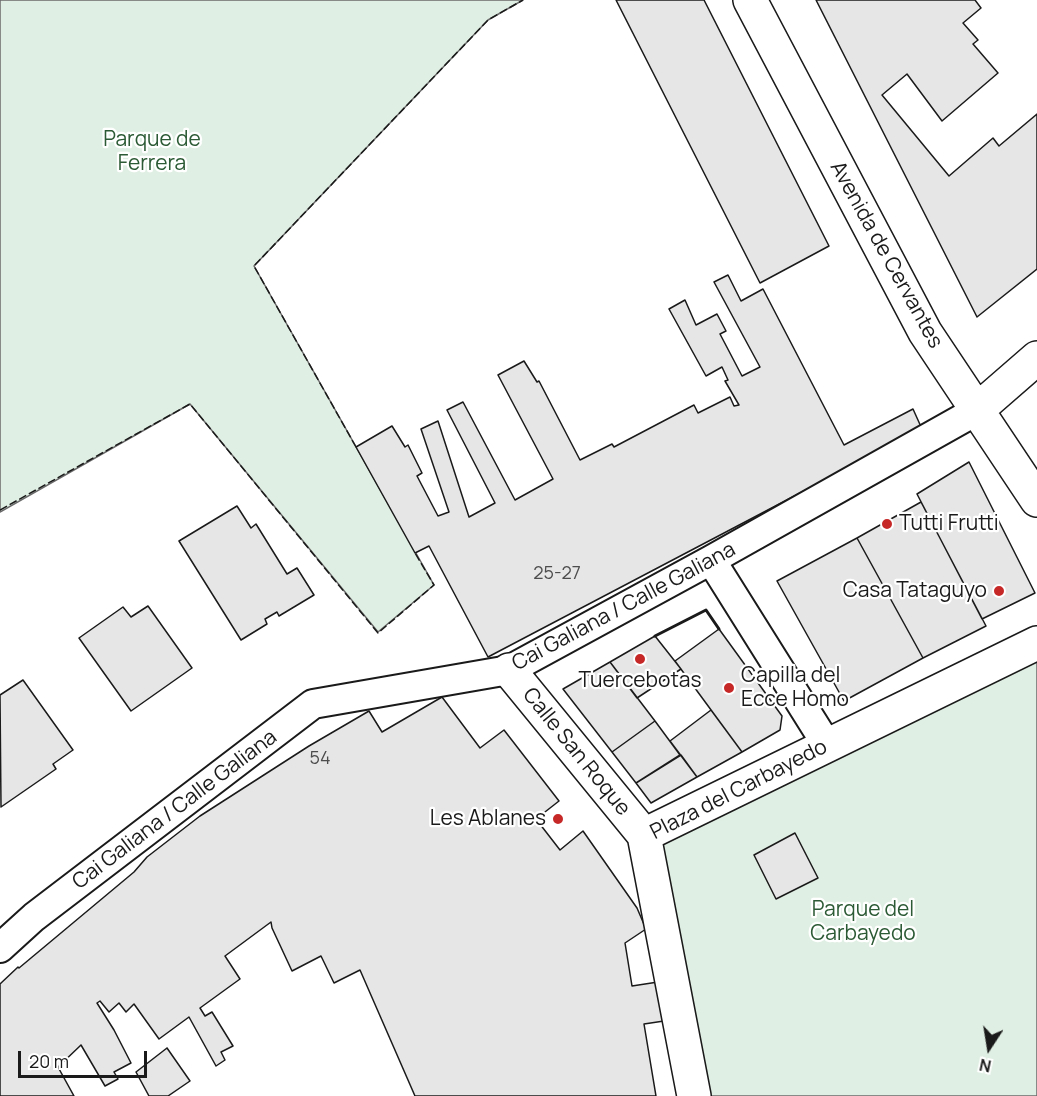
<!DOCTYPE html>
<style>
body{margin:0}
#map{position:relative;width:1037px;height:1096px;overflow:hidden;background:#fff;font-family:Manrope,sans-serif}
canvas{display:block}
.north{position:absolute;left:959px;top:1018px;width:60px;height:60px;-webkit-text-stroke:4px #fff;paint-order:stroke;rotate:192deg;font-size:16px;font-weight:700;line-height:24px;text-align:center;color:#1a1a1a}
.north::after{content:'';display:block;margin:auto;width:21px;height:27px;background:#1a1a1a;clip-path:polygon(50% 0,100% 100%,50% 72%,0 100%)}
.scale{position:absolute;left:18px;top:1051px;width:129px;height:27px;box-sizing:border-box;border:3px solid #1a1a1a;border-top:0;padding-left:8px;font-size:18px;line-height:21px;white-space:nowrap;color:#1a1a1a;-webkit-text-stroke:4px #fff;paint-order:stroke}
</style>
<div id="map">
<canvas width="1037" height="1096"></canvas>
<div class="north">N</div>
<div class="scale">20 m</div>
</div>
<script>
const context = document.querySelector('canvas').getContext('2d');
context.lineJoin = 'round';
function fillPath(path, color) { context.fillStyle = color; context.fill(path, 'evenodd'); }
const shape = rows => new Path2D(rows.map(r => 'M' + r).join(''));
function trace(path, color, width, dash) { context.strokeStyle = color; context.lineWidth = width; context.lineCap = dash ? 'butt' : 'round'; context.setLineDash(dash || []); context.stroke(path); }
function write(font, color, halo, rows, align = 'center') {
  context.font = font + ' Manrope,sans-serif'; context.lineWidth = 4.5; context.setLineDash([]); context.textBaseline = 'middle'; context.strokeStyle = halo; context.fillStyle = color; for (const [text, x, y, turn = 0] of rows) {
    context.save(); context.translate(x, y); context.rotate((+turn || 0) * Math.PI / 180); context.textAlign = isNaN(turn) ? turn : align; if (halo) context.strokeText(text, 0, 0); context.fillText(text, 0, 0); context.restore();
  }
}
const green = shape([
 [0,0,523,0,488,20,254,266,434,585,378,632,190,404,0,512,0,0],
 [1037,643,1037,1096,694,1096,644,835,1037,643]
]);
fillPath(green, '#e0efe3');
trace(green, '#6a6a6a', 1.5);
const building = shape([
 [616,0,704,0,829,246,760,283,616,0],
 [816,0,975,0,981,8,963,23,978,40,973,44,998,73,942,121,907,74,882,95,949,176,993,138,999,146,1037,114,1037,269,977,317,816,0],
 [728,275,741,301,763,289,844,445,913,409,922,429,488,657,429,546,415,553,356,447,392,426,405,447,408,445,422,473,417,476,438,516,449,512,421,429,438,421,469,517,495,503,447,410,463,402,515,500,553,479,498,375,524,361,537,382,539,381,580,460,612,444,614,447,694,405,698,413,730,397,734,406,739,405,725,381,728,380,722,367,706,376,669,309,685,300,696,325,717,314,726,331,720,334,742,376,760,367,714,282,728,275],
 [969,462,1035,593,982,619,917,494,969,462],
 [921,502,986,626,923,658,857,538,921,502],
 [237,506,251,528,256,524,287,574,297,568,314,595,279,616,277,612,265,619,267,624,241,640,179,541,237,506],
 [857,538,923,658,844,701,777,581,857,538],
 [148,606,192,668,131,711,79,638,123,607,131,617,148,606],
 [719,629,782,716,780,730,742,752,675,661,719,629],
 [655,636,681,669,637,698,610,662,655,636],
 [610,662,655,721,612,752,563,689,610,662],
 [23,680,73,750,53,764,56,769,1,807,0,695,23,680],
 [442,697,480,748,504,730,559,801,536,819,560,850,583,831,637,908,646,929,625,943,632,986,658,982,664,1021,644,1024,656,1096,415,1096,360,970,334,983,321,956,292,971,272,928,271,922,225,956,240,979,200,1008,205,1016,212,1012,233,1046,221,1052,225,1060,216,1066,189,1017,159,1039,134,1004,126,1012,119,1003,109,1012,100,1001,97,1003,114,1030,131,1063,114,1072,118,1079,105,1086,81,1045,58,1067,74,1096,0,1096,0,984,18,967,19,968,134,872,147,857,200,816,309,746,369,711,382,732,442,697],
 [711,710,742,752,697,777,670,741,711,710],
 [655,721,680,755,636,783,612,752,655,721],
 [681,755,697,777,651,803,636,783,681,755],
 [795,833,818,878,776,899,754,855,795,833],
 [167,1048,190,1081,168,1096,149,1096,136,1072,167,1048]
]);
fillPath(building, '#e6e6e6');
trace(building, '#1a1a1a', 1.5);
const pedestrian = shape([
 [711,560,827,745],
 [0,948,34,917,313,704,509,670,711,560,976,411]
]);
const minor = shape([
 [750,0,925,332,1037,500],
 [976,411,1037,358],
 [509,670,644,835],
 [694,1096,644,835,1037,643]
]);
trace(pedestrian, '#1a1a1a', 32);
trace(minor, '#1a1a1a', 36);
trace(pedestrian, '#fff', 28);
trace(minor, '#fff', 33);
trace(shape([
 [356,447,254,266,488,20,523,0],
 [0,510,190,404,378,633,434,585,415,553]
]), '#1a1a1a', 1.5, [8, 3]);
trace(shape([
 [655,636,706,610,719,629]
]), '#1a1a1a', 3);
for (const [x, y, r, color] of [
 [887,524,6,"#c62828"],
 [999,591,6,"#c62828"],
 [640,659,6,"#c62828"],
 [729,688,6,"#c62828"],
 [558,819,6,"#c62828"]
]) { const dot = new Path2D(); dot.arc(x, y, r, 0, 2 * Math.PI); context.fillStyle = color; context.fill(dot); trace(dot, '#fff', 2); }
write('18px', '#4d4d4d', null, [
 ["25-27",557,574],
 ["54",320,759]
]);
write('21px', '#2b5a34', '#fff', [
 ["Parque de",152,140],
 ["Ferrera",152,164],
 ["Parque del",863,910],
 ["Carbayedo",863,934]
]);
write('21px', '#1a1a1a', '#fff', [
 ["Avenida de Cervantes",886,255,61],
 ["Cai Galiana / Calle Galiana",624,607,-28],
 ["Calle San Roque",576,752,51],
 ["Plaza del Carbayedo",739,790,-27],
 ["Cai Galiana / Calle Galiana",175,810,-37]
]);
write('21px', '#1a1a1a', '#fff', [
 ["Tutti Frutti",899,524],
 ["Casa Tataguyo",987,591,"right"],
 ["Capilla del",741,676],
 ["Ecce Homo",741,700],
 ["Tuercebotas",640,681,"center"],
 ["Les Ablanes",546,819,"right"]
], 'left');
</script>
